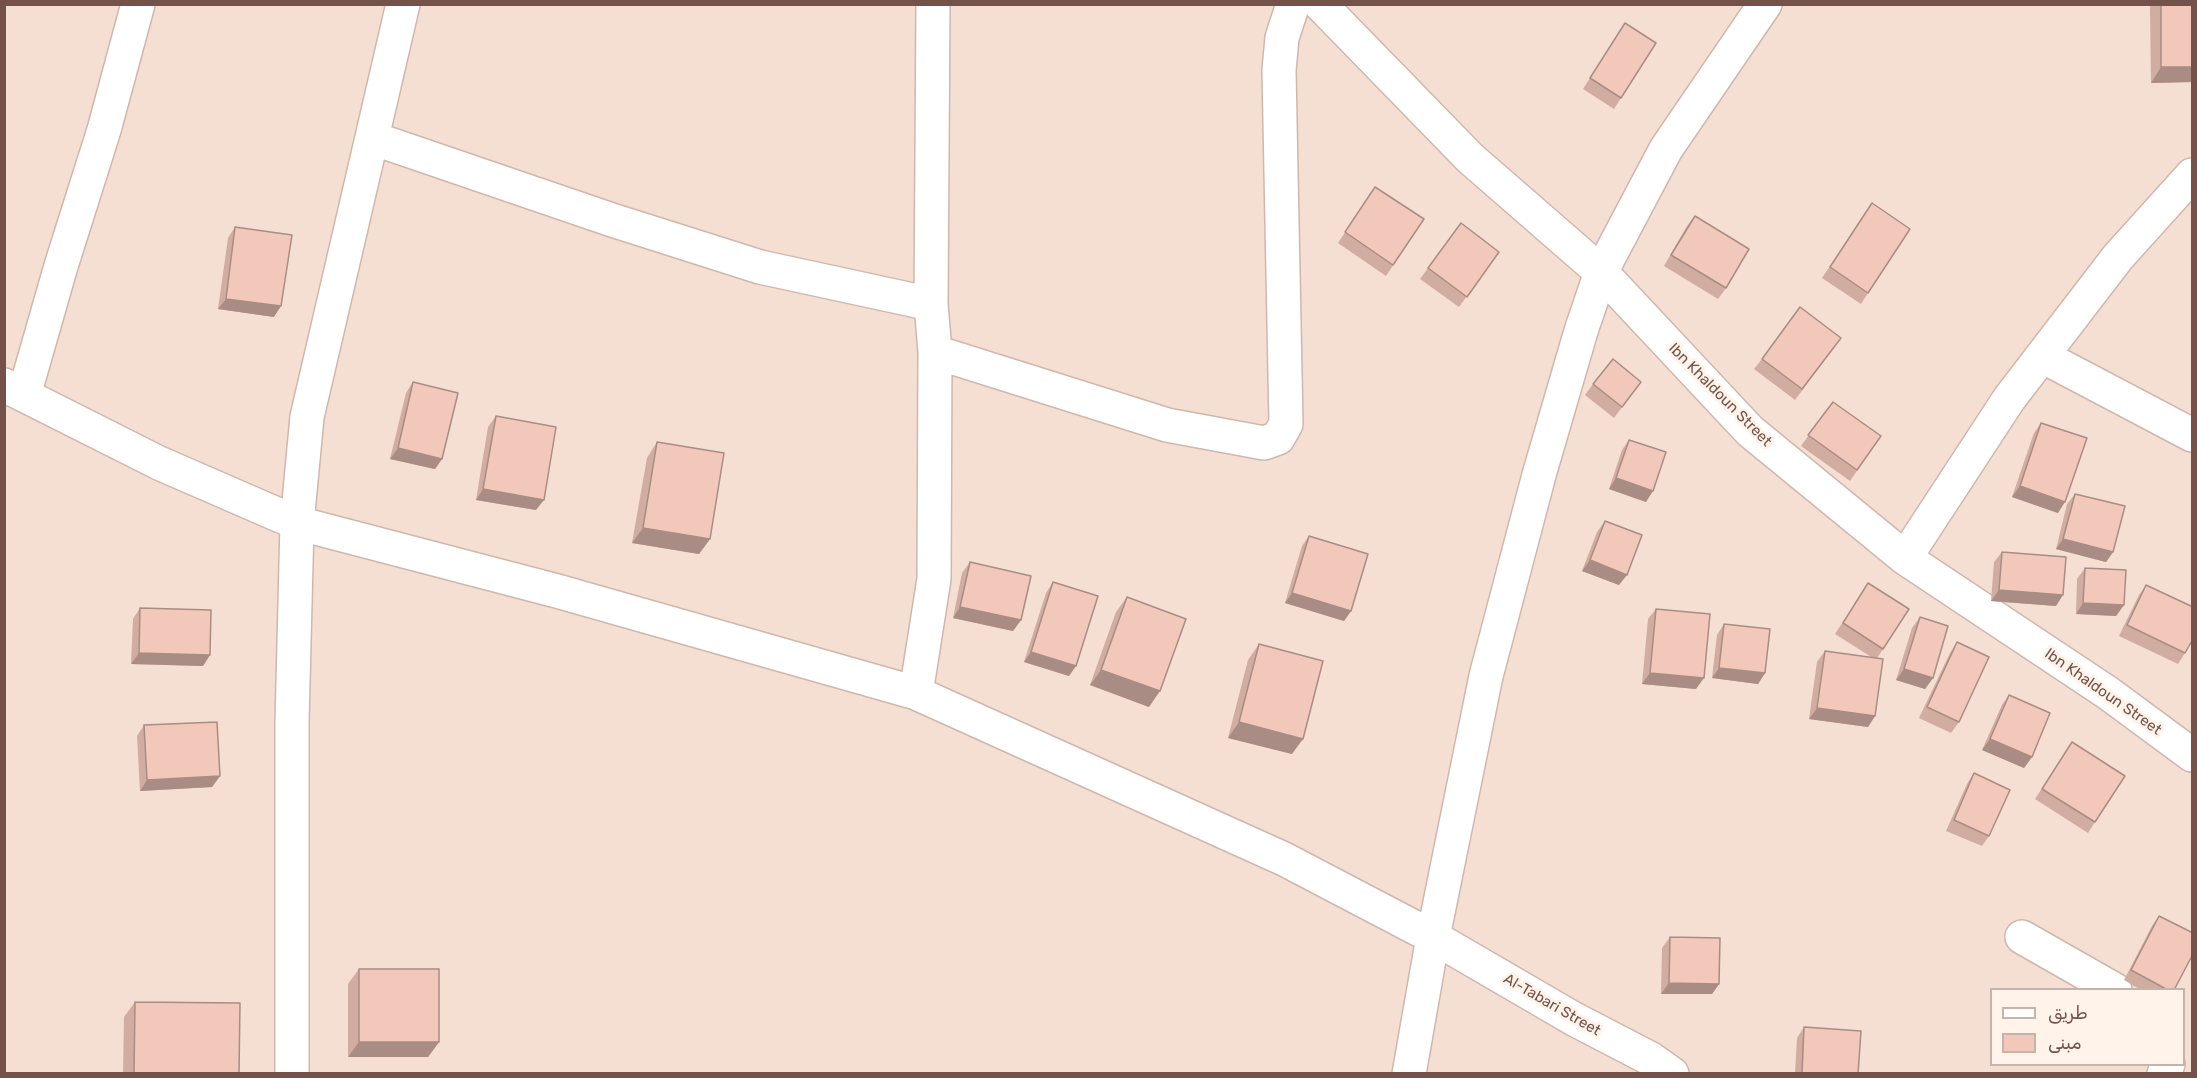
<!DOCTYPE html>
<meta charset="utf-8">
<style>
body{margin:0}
#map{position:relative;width:2197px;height:1078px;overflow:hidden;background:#fcefe3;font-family:Rubik,Vazirmatn,sans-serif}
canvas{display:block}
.frame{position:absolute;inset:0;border:6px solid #755249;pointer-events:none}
.legend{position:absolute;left:1990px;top:988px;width:195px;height:78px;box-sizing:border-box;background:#fff3ea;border:2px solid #c8b3aa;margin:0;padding:8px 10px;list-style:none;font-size:18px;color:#755249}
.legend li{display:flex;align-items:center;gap:12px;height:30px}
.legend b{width:30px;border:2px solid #c8b3aa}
</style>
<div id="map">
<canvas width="2197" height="1078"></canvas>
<div class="frame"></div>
<ul class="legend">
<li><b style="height:8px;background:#fff"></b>طريق</li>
<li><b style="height:16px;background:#f2c8bb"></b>مبنى</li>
</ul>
</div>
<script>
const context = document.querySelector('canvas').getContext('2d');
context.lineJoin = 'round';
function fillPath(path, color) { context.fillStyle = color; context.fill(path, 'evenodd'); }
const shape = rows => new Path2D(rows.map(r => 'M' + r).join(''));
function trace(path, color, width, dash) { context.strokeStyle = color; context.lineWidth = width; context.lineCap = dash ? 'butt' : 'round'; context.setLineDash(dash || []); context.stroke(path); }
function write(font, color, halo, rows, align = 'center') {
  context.font = font + ' Rubik,sans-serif'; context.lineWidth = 6; context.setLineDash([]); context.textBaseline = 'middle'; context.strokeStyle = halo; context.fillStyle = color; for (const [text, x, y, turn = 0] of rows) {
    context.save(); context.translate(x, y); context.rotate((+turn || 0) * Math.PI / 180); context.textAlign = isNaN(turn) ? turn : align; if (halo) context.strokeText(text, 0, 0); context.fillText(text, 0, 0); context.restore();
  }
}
fillPath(shape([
 [5,5,2192,5,2192,1073,5,1074],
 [1992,990,2184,990,2184,1064,1992,1064]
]), '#f4dfd2');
const minor = shape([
 [1320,4,1470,158,1601,272,1750,431,1905,558,2108,693,2192,755],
 [372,138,612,220,760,267,931,304],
 [935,352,1167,425,1264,443,1278,438,1286,424,1279,70,1282,38,1293,4],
 [2042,356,2192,435],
 [4,385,159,463,297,523,557,591,916,693,1284,859,1433,937,1574,1019,1651,1059,1672,1074],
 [24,395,61,266,104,130,138,4],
 [1905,558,2009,399,2118,257,2192,175],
 [916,693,934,579,935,352,931,304,933,4],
 [2022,937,2115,990],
 [292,1074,292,722,297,523,307,417,403,4],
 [1409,1074,1433,937,1486,676,1539,475,1581,331,1601,272,1666,149,1765,4],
 [2164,1074,2168,1064]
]);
trace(minor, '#d0b7ad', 36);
trace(minor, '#fff', 33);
fillPath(shape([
 [2151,4,2193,4,2193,82,2151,83,2150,7],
 [1625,23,1621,98,1614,109,1583,89],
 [1375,187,1424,219,1386,276,1338,243],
 [1872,203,1868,293,1861,304,1822,278],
 [1695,216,1726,288,1718,299,1664,266,1687,226],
 [235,227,274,317,218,309,228,238],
 [1499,252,1459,307,1420,279,1428,268],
 [1833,349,1795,400,1754,369,1762,359],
 [413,382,442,459,435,469,390,459,406,393],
 [1641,382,1614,418,1585,395,1593,384],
 [1833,402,1881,436,1850,481,1801,446],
 [496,416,536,510,476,500,488,427],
 [2041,423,2058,513,2012,497,2034,433],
 [1629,440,1646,502,1609,489,1622,450],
 [657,442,710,539,699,554,632,543,647,458],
 [2075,494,2113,552,2106,562,2056,549,2067,504],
 [1605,521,1619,585,1582,571,1597,532],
 [1309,536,1351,611,1344,621,1285,603,1302,546],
 [2002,552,2056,606,1991,601,1994,562],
 [970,562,1021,620,1013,631,953,618,962,573],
 [2085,568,2124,605,2116,616,2076,614,2077,579],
 [1053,582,1069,676,1024,662,1046,593],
 [1868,583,1883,649,1877,658,1875,716,1868,727,1809,719,1817,662,1825,651,1873,658,1835,634],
 [2146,585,2185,653,2178,664,2119,636,2139,595],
 [1127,597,1149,707,1090,685,1116,612],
 [140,608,210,655,203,666,131,664,133,619],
 [1656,609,1696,689,1642,684,1648,619],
 [1920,617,1933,678,1925,689,1896,680,1912,628],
 [1724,624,1765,673,1758,684,1712,678,1717,635],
 [1957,642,1959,722,1951,733,1919,718,1950,653],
 [1259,644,1292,754,1228,738,1248,660],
 [2009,695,2032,757,2024,768,1982,750,2002,705],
 [144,725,220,776,212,787,140,791,137,736],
 [2072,742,2095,822,2088,833,2035,799],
 [1974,773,1989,836,1982,846,1946,831,1967,784],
 [2159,916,2174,990,2141,990,2124,980,2152,926],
 [1670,937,1719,984,1712,994,1661,994,1662,948],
 [359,969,439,1042,428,1057,348,1057,348,984],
 [135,1002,239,1074,123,1074,124,1017],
 [1804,1027,1858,1074,1795,1074,1797,1038]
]), '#d0aca1');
fillPath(shape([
 [2161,67,2193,67,2193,82,2151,83],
 [226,299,281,306,274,317,218,309],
 [398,448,442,459,435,469,390,459],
 [1616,478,1653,491,1646,502,1609,489],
 [2020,486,2065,502,2058,513,2012,497],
 [483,489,544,500,536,510,476,500],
 [643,528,710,539,699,554,632,543],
 [2063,539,2113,552,2106,562,2056,549],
 [1590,560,1627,575,1619,585,1582,571],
 [1999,590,2063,595,2056,606,1991,601],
 [1292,593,1351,611,1344,621,1285,603],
 [2083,603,2124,605,2116,616,2076,614],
 [960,607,1021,620,1013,631,953,618],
 [1031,652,1076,666,1069,676,1024,662],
 [139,653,210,655,203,666,131,664],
 [1719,668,1765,673,1758,684,1712,678],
 [1904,669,1933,678,1925,689,1896,680],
 [1101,670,1160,691,1149,707,1090,685],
 [1650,673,1704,678,1696,689,1642,684],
 [1817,708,1875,716,1868,727,1809,719],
 [1239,722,1303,739,1292,754,1228,738],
 [1990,739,2032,757,2024,768,1982,750],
 [220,776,212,787,140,791,147,780],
 [1669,983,1719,984,1712,994,1661,994],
 [359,1042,439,1042,428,1057,348,1057]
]), '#a98c83');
const building = shape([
 [2161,4,2193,4,2193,67,2161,67,2161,4],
 [1625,23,1656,43,1621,98,1590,78,1625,23],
 [1375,187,1424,219,1393,265,1345,232,1375,187],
 [1872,203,1910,229,1868,293,1830,267,1872,203],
 [1695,216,1749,249,1726,288,1671,255,1695,216],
 [1461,223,1499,252,1467,297,1428,268,1461,223],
 [235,227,292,235,281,306,226,299,235,227],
 [1800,307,1841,338,1802,389,1762,359,1800,307],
 [1613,359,1641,382,1622,407,1593,384,1613,359],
 [413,382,458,393,442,459,398,448,413,382],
 [1833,402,1881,436,1857,470,1808,435,1833,402],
 [496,416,556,427,544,500,483,489,496,416],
 [2041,423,2087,438,2065,502,2020,486,2041,423],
 [1629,440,1666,452,1653,491,1616,478,1629,440],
 [657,442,724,453,710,539,643,528,657,442],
 [2075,494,2125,506,2113,552,2063,539,2075,494],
 [1605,521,1642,535,1627,575,1590,560,1605,521],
 [1309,536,1368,554,1351,611,1292,593,1309,536],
 [2002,552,2066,557,2063,595,1999,590,2002,552],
 [970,562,1031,576,1021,620,960,607,970,562],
 [2085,568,2126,570,2124,605,2083,603,2085,568],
 [1053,582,1098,596,1076,666,1031,652,1053,582],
 [1868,583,1909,609,1883,649,1843,623,1868,583],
 [2146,585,2193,607,2193,639,2185,653,2127,625,2146,585],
 [1127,597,1186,619,1160,691,1101,670,1127,597],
 [140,608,211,610,210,655,139,653,140,608],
 [1656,609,1710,614,1704,678,1650,673,1656,609],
 [1920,617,1948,626,1933,678,1904,669,1920,617],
 [1724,624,1770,629,1765,673,1719,668,1724,624],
 [1957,642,1989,657,1959,722,1927,707,1957,642],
 [1259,644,1323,661,1303,739,1239,722,1259,644],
 [1825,651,1883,659,1875,716,1817,708,1825,651],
 [2009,695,2050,713,2032,757,1990,739,2009,695],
 [217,722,220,776,147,780,144,725,217,722],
 [2072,742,2125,776,2095,822,2042,789,2072,742],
 [1974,773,2010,790,1989,836,1954,820,1974,773],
 [2159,916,2193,933,2193,954,2174,990,2168,990,2131,970,2159,916],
 [1670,937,1720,938,1719,984,1669,983,1670,937],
 [359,969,439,969,439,1042,359,1042,359,969],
 [135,1002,240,1003,239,1074,134,1074,135,1002],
 [1804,1027,1861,1031,1858,1074,1802,1074,1804,1027]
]);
fillPath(building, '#f2c8bb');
trace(building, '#a98c83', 1.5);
write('15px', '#755249', '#fff3ea', [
 ["Ibn Khaldoun Street",1720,395,45],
 ["Ibn Khaldoun Street",2103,692,35],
 ["Al-Tabari Street",1552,1005,30]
]);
</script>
